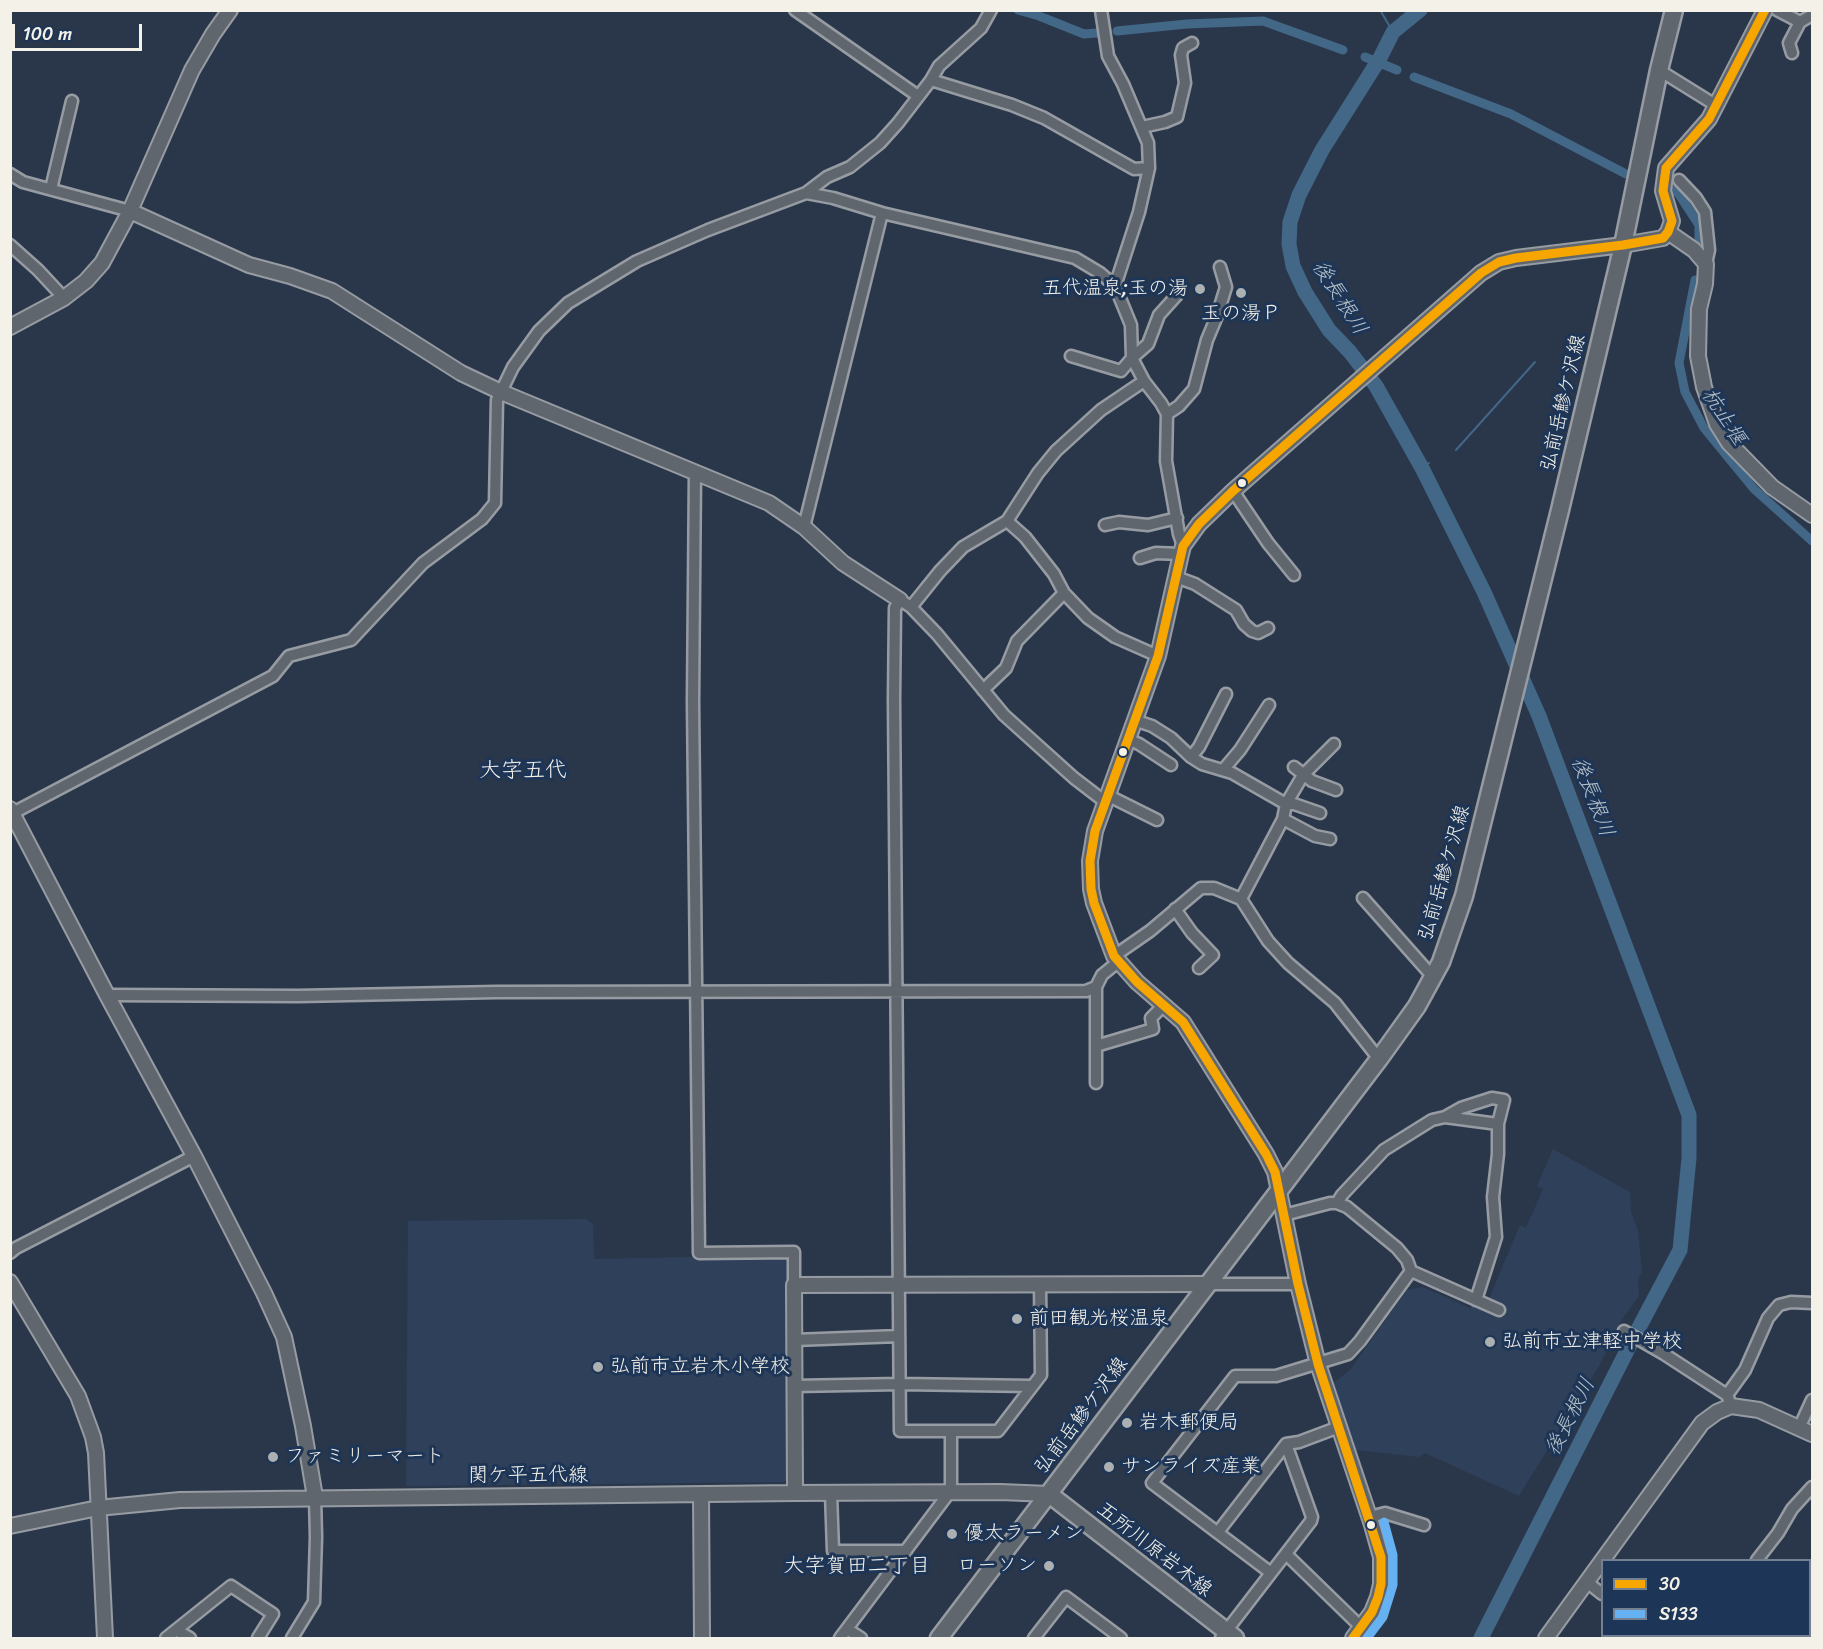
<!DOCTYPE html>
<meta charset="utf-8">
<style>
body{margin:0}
#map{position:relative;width:1823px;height:1649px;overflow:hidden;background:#2a374a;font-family:Sriracha,sans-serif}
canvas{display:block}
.frame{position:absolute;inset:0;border:12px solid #f4f1e8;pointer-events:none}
.legend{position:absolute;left:1601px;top:1559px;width:210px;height:78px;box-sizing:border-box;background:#1d3557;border:2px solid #738091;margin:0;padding:8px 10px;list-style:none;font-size:18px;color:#f4f1e8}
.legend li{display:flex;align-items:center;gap:12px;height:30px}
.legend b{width:30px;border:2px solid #738091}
.scale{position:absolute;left:12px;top:24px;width:130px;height:27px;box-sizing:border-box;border:3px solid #f4f1e8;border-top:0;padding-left:8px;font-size:18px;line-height:21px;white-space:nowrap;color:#f4f1e8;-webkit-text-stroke:4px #1d3557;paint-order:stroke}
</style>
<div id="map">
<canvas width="1823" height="1649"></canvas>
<div class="frame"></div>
<ul class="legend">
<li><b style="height:8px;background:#f7a600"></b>30</li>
<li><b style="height:8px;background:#66b1f2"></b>S133</li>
</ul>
<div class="scale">100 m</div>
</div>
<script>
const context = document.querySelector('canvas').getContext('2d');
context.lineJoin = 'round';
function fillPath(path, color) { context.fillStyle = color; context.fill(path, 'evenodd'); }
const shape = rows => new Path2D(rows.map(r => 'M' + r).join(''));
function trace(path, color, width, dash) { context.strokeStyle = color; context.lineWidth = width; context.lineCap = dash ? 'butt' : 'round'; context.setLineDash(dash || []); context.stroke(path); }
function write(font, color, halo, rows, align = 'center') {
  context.font = font + ' Sriracha,"Klee One",sans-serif'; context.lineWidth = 6; context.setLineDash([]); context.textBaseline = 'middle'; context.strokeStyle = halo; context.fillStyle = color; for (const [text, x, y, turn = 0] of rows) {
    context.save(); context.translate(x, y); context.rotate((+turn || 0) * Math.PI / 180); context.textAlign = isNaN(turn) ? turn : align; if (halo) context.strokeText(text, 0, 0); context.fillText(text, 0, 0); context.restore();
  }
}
fillPath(shape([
 [1553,1149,1630,1192,1631,1212,1638,1231,1642,1272,1638,1279,1639,1296,1622,1319,1599,1366,1519,1496,1425,1453,1419,1457,1355,1450,1332,1384,1350,1370,1407,1290,1423,1287,1470,1308,1481,1296,1489,1299,1520,1225,1526,1228,1543,1189,1537,1186],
 [586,1219,593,1224,594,1259,784,1255,788,1258,790,1475,784,1482,406,1486,408,1221]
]), '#2f405a');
trace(shape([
 [1380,10,1393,32],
 [1456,450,1535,362],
 [1422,468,1429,463]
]), '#436787', 2);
trace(shape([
 [1018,10,1039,16,1084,34,1097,33],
 [1117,31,1187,24,1263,21,1343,50],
 [1365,57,1397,70],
 [1414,77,1511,114,1626,174],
 [1673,190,1678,193,1699,225,1699,239],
 [1695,280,1679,363,1685,392,1704,428,1754,489,1812,541]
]), '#436787', 9);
trace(shape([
 [1420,10,1393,32,1380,58,1322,150,1299,195,1290,222,1289,244,1293,266,1305,292,1329,330,1350,352,1376,386,1422,468,1484,592,1539,716,1689,1115,1689,1158,1680,1250,1634,1337,1481,1638]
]), '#436787', 15);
const street = shape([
 [795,10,918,96],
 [1101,10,1108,56,1123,84,1148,143,1149,168,1139,212,1115,286],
 [1777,10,1800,22,1812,15],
 [1792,53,1789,43,1800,22],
 [1659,70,1717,106],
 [931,80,1012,105,1044,118,1134,169,1149,168],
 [1142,127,1165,122,1177,117,1185,83,1181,55,1183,48,1192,43],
 [10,174,23,182,130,211],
 [1679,180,1696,198,1705,212,1709,250,1706,264],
 [51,189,72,101],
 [806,193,833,198,882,213,1075,258,1100,273,1115,286,1131,325,1132,358,1144,381,1161,403,1167,414,1166,461,1179,534,1183,546],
 [10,245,38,270,64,298],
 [1071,356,1121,371,1132,358,1148,344,1159,315,1177,295],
 [1167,414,1179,406,1194,389,1207,340,1217,316,1226,287,1220,267],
 [695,472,693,702,699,1253,794,1252,794,1285],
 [1233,491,1268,543,1294,575],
 [1007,521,1025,537,1054,574,1064,593,1088,618,1115,637,1158,656],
 [1105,525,1119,522,1148,525,1177,518],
 [804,527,882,213],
 [1140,558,1156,553,1181,554],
 [1176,577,1195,584,1236,610,1244,624,1252,631,1258,633,1268,628],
 [911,607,940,571,963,547,1007,521,1038,473,1056,451,1101,410,1144,381],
 [983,690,1006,668,1017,641,1064,593],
 [1134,720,1152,726,1171,738,1191,757,1202,764,1232,773,1286,804,1283,819,1241,899],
 [1127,739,1139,744,1171,765],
 [1191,757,1199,747,1226,694],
 [1294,767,1312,781,1336,790],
 [1223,770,1240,750,1269,705],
 [1107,795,1157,820],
 [13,813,273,676,289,656,351,640,423,563,482,519,495,503,497,400,513,367,539,331,568,303,637,261,708,230,806,193,827,177,850,167,880,143,898,123,931,80,939,66,981,28,991,10],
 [1320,813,1294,804,1286,804,1303,775,1334,744],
 [1283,819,1315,836,1330,839],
 [1363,898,1433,977],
 [1175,909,1192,933,1213,955,1199,968],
 [1114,956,1150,931,1201,888,1214,888,1241,899,1268,941,1288,963,1335,1003,1379,1059],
 [1096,987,1096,1083],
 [107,995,298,996,496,992,1086,991,1096,987,1102,975,1113,966,1120,963],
 [1096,1046,1153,1029,1151,1018,1164,1005],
 [1445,1117,1461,1108,1492,1098,1504,1100,1498,1124],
 [1337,1203,1342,1195,1384,1150,1432,1120,1445,1117,1498,1124,1498,1154,1493,1197,1496,1237,1476,1300],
 [1284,1215,1330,1203,1337,1203,1347,1207,1397,1248,1407,1260,1411,1271,1499,1310],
 [10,1253,16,1248,194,1156],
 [1040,1284,1041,1375,998,1431,900,1431,894,699,895,608,900,600,911,607,937,634,1004,715,1074,778,1104,801],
 [1208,1284,1298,1284],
 [1624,1331,1664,1354,1727,1395,1729,1400],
 [794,1340,899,1336],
 [794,1386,900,1384,1032,1386],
 [1727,1395,1745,1370,1768,1318,1779,1305,1791,1302,1812,1303],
 [1800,1426,1812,1400],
 [831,1493,833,1551,906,1551],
 [1370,1517,1385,1513,1424,1525],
 [1218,1532,1286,1444,1299,1442,1339,1427],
 [1286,1554,1362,1628],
 [1757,1560,1778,1533,1792,1509,1812,1487],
 [1271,1573,1152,1483,1235,1376,1276,1376,1348,1354,1360,1341,1411,1271],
 [1587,1582,1602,1594],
 [847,1629,861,1638],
 [176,1630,190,1638],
 [1659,1636,1664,1638],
 [166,1638,231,1586,273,1614,258,1638],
 [292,1638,314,1602,316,1537,315,1497],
 [840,1638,949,1493,951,1486,951,1431],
 [1034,1638,1066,1597,1121,1638],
 [1221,1638,1311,1521,1312,1517,1286,1444],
 [1711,1638,1713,1636]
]);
const secondary = shape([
 [130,211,249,265,290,276,332,291,461,373,501,392,769,503,804,527,843,563,900,600],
 [1668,232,1694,250,1706,264,1705,284,1699,309,1698,356,1704,387,1717,424,1729,443,1772,487,1812,515],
 [10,327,64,298,86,281,102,263,130,211,192,70,213,34,230,10],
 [10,809,107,995,194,1156,264,1293,284,1337,303,1426,315,1497],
 [10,1282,78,1396,93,1437,96,1453,105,1638],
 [795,1493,794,1285,1208,1284],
 [701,1494,702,1638],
 [10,1526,98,1508,180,1500,795,1493,1000,1492,1049,1494],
 [1353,1638,1372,1612,1378,1597,1381,1584,1381,1557,1372,1525,1318,1364,1298,1284,1275,1172,1266,1154,1183,1022,1137,982,1114,956,1094,903,1091,889,1090,861,1095,831,1158,656,1181,554,1183,546,1199,524,1233,491,1481,273,1499,262,1516,258,1623,245,1663,238,1668,232,1672,221,1663,191,1666,168,1709,119,1765,10],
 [1546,1638,1702,1423,1717,1412,1731,1406,1759,1410,1812,1434]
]);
const primary = shape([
 [1049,1494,1235,1638],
 [939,1638,1379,1059,1417,1006,1441,962,1464,896,1560,510,1623,245,1659,70,1674,10]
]);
trace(street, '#979ca3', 15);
trace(secondary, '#979ca3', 18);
trace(primary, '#979ca3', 21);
trace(street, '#60666e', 10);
trace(secondary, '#60666e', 14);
trace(primary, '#60666e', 16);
trace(shape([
 [1353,1638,1372,1612,1378,1597,1381,1584,1381,1557,1318,1364,1298,1284,1275,1172,1266,1154,1183,1022,1137,982,1114,956,1094,903,1091,889,1090,861,1095,831,1158,656,1183,546,1199,524,1233,491,1481,273,1499,262,1516,258,1623,245,1663,238,1668,232,1672,221,1663,191,1666,168,1709,119,1765,10]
]), '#f7a600', 9);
trace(shape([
 [1367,1638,1383,1617,1393,1585,1393,1555,1384,1522]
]), '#66b1f2', 9);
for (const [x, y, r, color] of [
 [1200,289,6,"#adb0b1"],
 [1241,293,6,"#adb0b1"],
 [1242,483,5,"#f4f1e8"],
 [1123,752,5,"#f4f1e8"],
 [1017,1319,6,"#adb0b1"],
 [1490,1342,6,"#adb0b1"],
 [598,1367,6,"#adb0b1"],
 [1127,1423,6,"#adb0b1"],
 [273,1457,6,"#adb0b1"],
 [1109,1467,6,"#adb0b1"],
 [1371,1525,5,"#f4f1e8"],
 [952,1534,6,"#adb0b1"],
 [1049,1566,6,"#adb0b1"]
]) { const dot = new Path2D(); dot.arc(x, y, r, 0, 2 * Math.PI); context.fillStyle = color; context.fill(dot); trace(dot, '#1d3557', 2); }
write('20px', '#f4f1e8', '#1d3557', [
 ["五代温泉;玉の湯",1188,289,"right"],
 ["玉の湯Ｐ",1241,314,"center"],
 ["前田観光桜温泉",1029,1319],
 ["弘前市立津軽中学校",1502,1342],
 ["弘前市立岩木小学校",610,1367],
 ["岩木郵便局",1139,1423],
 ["ファミリーマート",285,1457],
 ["サンライズ産業",1121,1467],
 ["優太ラーメン",964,1534],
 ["ローソン",1037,1566,"right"]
], 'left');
write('20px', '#f4f1e8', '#1d3557', [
 ["弘前岳鰺ケ沢線",1564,403,-77],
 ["弘前岳鰺ケ沢線",1445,873,-74],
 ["弘前岳鰺ケ沢線",1082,1416,-53],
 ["関ケ平五代線",528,1476],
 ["五所川原岩木線",1154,1550,38]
]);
write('italic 21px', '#b7c2c8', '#1d3557', [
 ["後長根川",1339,298,58],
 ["杭止堰",1723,417,57],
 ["後長根川",1592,797,69],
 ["後長根川",1571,1417,-63]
]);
write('21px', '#f4f1e8', '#1d3557', [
 ["大字賀田二丁目",857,1567]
]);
write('22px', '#f4f1e8', '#1d3557', [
 ["大字五代",523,771]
]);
</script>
